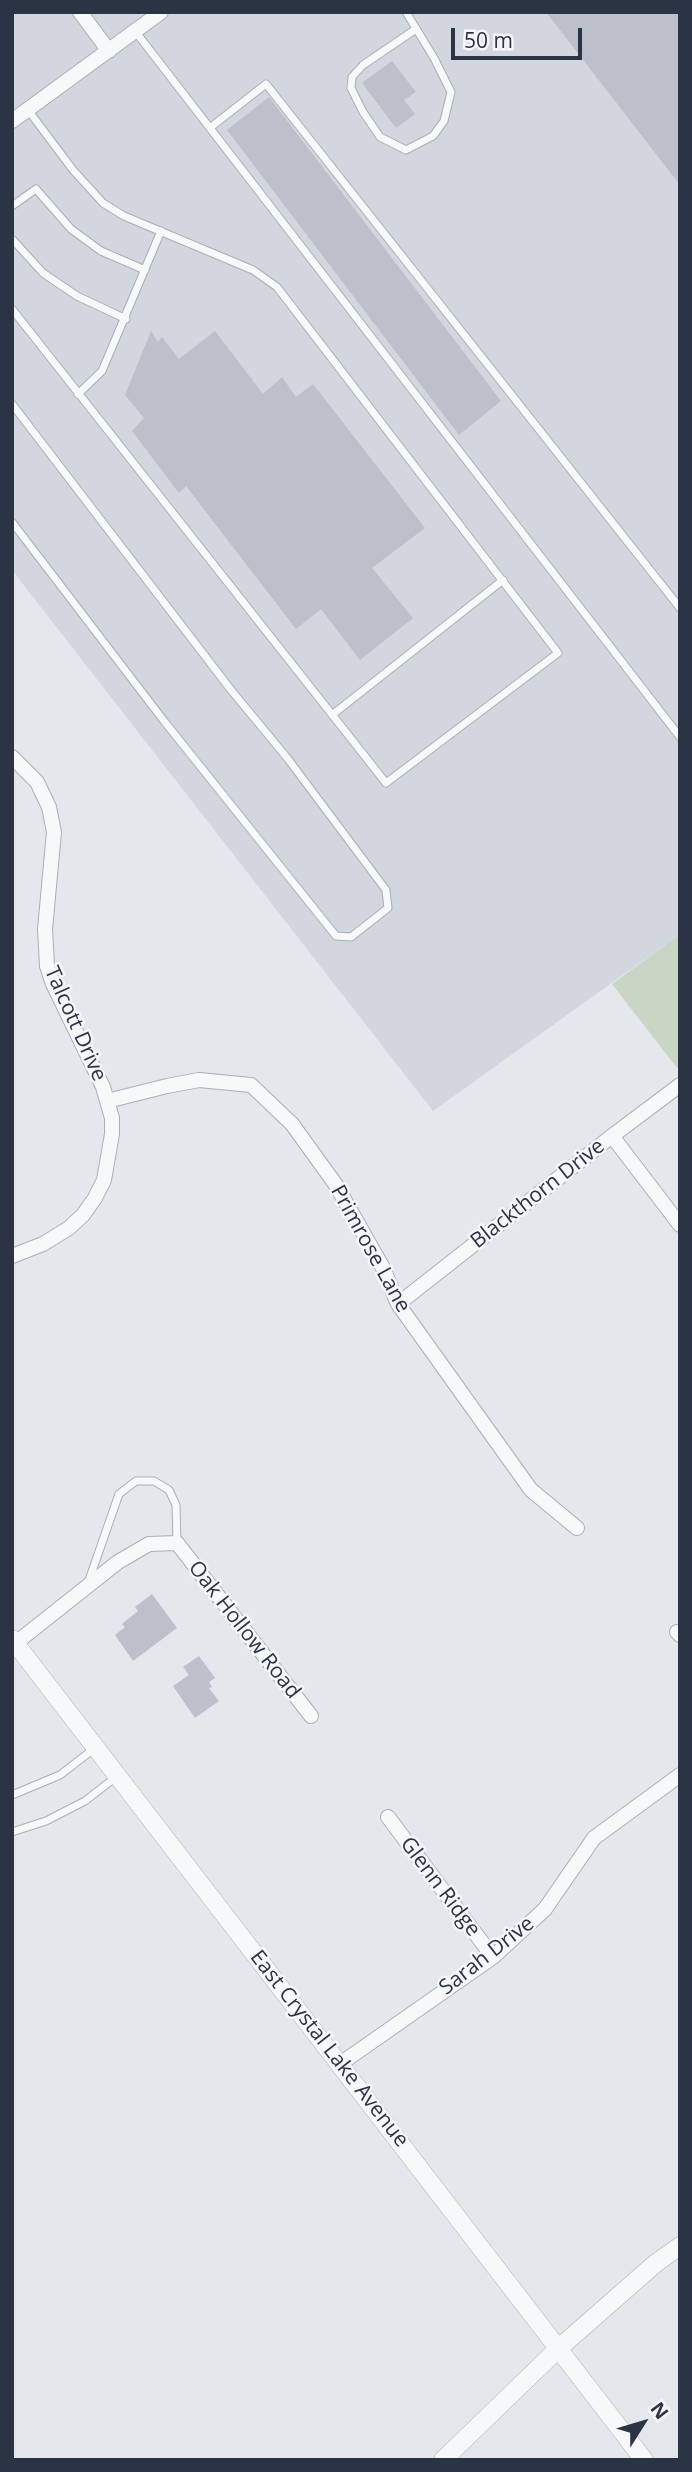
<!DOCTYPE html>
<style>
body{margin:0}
#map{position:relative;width:692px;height:2472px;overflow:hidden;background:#e4e7ec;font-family:"Open Sans",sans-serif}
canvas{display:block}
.frame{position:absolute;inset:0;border:14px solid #2b3445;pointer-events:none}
.north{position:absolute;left:608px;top:2388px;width:70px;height:70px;-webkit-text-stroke:5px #f4f6f9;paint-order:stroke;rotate:53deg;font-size:19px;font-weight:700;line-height:28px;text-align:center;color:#2b3445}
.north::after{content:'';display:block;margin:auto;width:24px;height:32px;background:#2b3445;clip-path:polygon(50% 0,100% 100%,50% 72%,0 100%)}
.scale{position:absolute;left:451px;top:28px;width:131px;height:32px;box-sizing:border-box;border:4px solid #2b3445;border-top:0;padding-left:9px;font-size:21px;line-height:24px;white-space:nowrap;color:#2b3445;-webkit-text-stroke:5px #f4f6f9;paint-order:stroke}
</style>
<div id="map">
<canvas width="692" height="2472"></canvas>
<div class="frame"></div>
<div class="north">N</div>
<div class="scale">50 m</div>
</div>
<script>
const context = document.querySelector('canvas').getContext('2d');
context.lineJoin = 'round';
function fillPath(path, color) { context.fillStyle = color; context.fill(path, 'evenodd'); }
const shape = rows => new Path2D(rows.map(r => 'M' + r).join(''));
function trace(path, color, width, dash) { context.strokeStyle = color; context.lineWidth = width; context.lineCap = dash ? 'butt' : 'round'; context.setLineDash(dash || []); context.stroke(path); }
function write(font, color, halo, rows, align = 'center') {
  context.font = font + ' "Open Sans",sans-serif'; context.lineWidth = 5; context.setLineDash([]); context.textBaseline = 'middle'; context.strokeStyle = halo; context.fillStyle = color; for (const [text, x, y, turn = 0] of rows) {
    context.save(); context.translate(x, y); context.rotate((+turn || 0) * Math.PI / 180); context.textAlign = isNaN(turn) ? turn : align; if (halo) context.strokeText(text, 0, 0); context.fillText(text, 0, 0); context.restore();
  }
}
fillPath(shape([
 [12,12,680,12,680,934,433,1111,12,570]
]), '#d2d6de');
fillPath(shape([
 [680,934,680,1066,677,1068,612,984]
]), '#c9d6c5');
fillPath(shape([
 [546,12,680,12,680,185],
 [392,61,416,92,404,100,415,114,396,128,362,83],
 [269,97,501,401,459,435,227,130],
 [151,331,158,342,162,337,179,359,215,331,263,394,282,377,296,397,313,384,425,528,372,568,413,618,360,660,321,609,296,629,186,486,179,493,132,431,144,418,125,395],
 [152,1594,177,1628,133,1661,115,1635,125,1627,122,1624,138,1611,135,1607],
 [199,1656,215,1678,209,1682,212,1687,209,1688,219,1701,195,1718,173,1686,189,1675,183,1667]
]), '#bbc0ca');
const service = shape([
 [406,12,434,58,451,92,444,121,433,136,406,150,380,137,363,112,351,88,352,77,363,65,416,29],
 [135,31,680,737],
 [211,127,266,84,680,608],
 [12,206,36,189,71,229,101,251,145,270],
 [12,239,43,273,77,296,126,319],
 [12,309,386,783,558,653,277,287,253,270,124,216,103,203,73,170,28,110],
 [78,394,102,371,161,231],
 [12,404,231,690,288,759,386,890,388,908,351,937,336,936,164,721,12,522],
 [332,715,503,580],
 [88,1583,119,1494,136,1481,154,1481,169,1490,176,1505,177,1543],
 [12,1795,60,1775,95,1748],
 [12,1832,46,1821,85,1801,116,1777]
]);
const minor = shape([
 [80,12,109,51],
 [12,121,161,12],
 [12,757,37,782,49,807,54,832,45,929,47,966,53,984,103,1087,112,1118,112,1134,104,1180,95,1198,83,1215,69,1228,43,1244,12,1256],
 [107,1101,167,1086,199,1080,251,1085,292,1124,336,1185,383,1268,398,1304,531,1490,577,1528],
 [612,1136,680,1225],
 [398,1304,612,1136,680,1085],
 [677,1632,680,1635],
 [12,1646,118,1562,149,1544,177,1543,311,1716],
 [388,1817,493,1957],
 [340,2064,493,1957,545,1909,594,1838,680,1775]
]);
const tertiary = shape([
 [12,1639,644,2460],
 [443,2460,559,2348,656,2263,680,2246]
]);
trace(service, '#a9aeb7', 9);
trace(minor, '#a9aeb7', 16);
trace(tertiary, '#a9aeb7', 19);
trace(service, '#f7f8fa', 7);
trace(minor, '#f7f8fa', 14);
trace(tertiary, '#f7f8fa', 18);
write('21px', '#2b3445', '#f4f6f9', [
 ["Talcott Drive",75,1024,66],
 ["Blackthorn Drive",538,1194,-38],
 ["Primrose Lane",370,1249,61],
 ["Oak Hollow Road",244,1630,52],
 ["Glenn Ridge",440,1887,53],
 ["Sarah Drive",487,1956,-38],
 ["East Crystal Lake Avenue",329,2049,52]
]);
</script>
